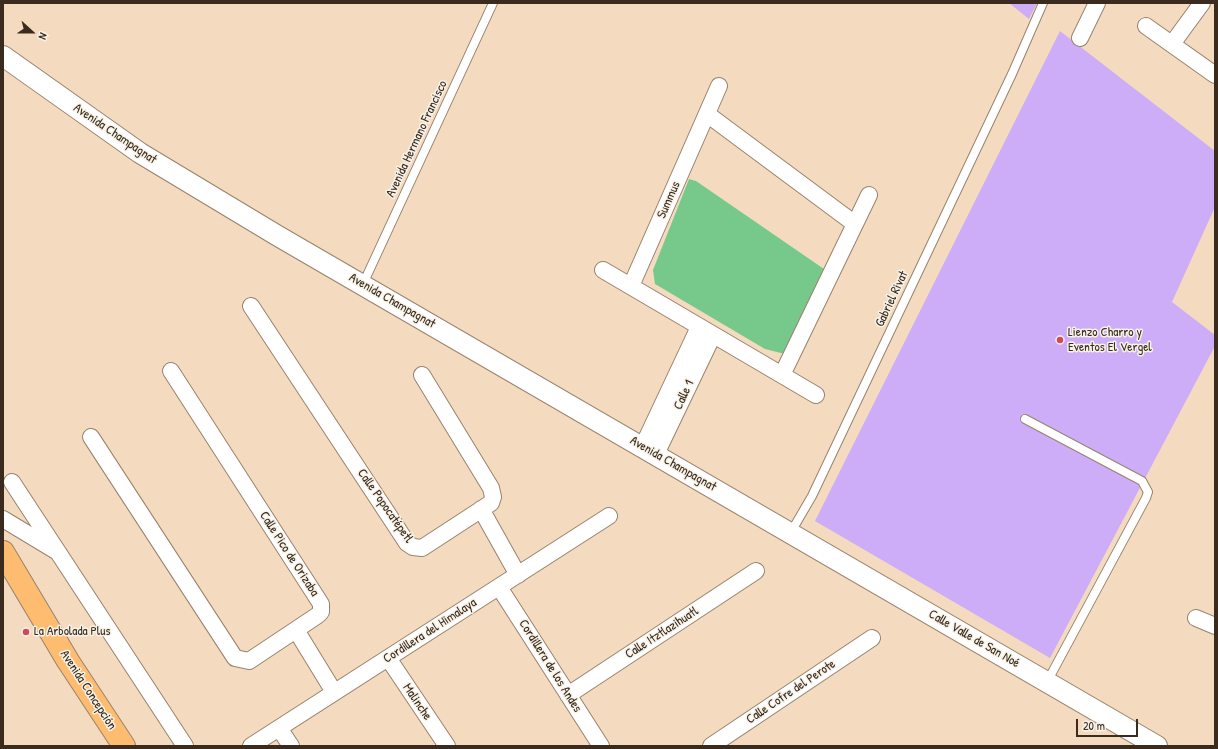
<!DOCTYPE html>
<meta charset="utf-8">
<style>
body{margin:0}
#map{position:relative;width:1218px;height:749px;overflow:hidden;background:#f4dbbf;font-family:"Patrick Hand",sans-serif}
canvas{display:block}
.frame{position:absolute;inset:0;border:4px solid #3b2a1e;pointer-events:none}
.north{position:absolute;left:12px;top:12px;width:40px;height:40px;-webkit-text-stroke:3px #f7f3e8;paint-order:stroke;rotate:111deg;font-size:11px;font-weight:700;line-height:16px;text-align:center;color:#3b2a1e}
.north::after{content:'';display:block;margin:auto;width:14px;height:18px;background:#3b2a1e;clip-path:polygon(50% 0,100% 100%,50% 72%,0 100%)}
.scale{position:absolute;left:1076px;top:719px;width:62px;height:18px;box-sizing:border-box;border:2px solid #3b2a1e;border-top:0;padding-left:5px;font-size:12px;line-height:14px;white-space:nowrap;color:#3b2a1e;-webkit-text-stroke:3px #f7f3e8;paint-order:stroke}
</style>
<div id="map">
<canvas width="1218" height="749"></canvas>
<div class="frame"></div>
<div class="north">N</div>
<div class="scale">20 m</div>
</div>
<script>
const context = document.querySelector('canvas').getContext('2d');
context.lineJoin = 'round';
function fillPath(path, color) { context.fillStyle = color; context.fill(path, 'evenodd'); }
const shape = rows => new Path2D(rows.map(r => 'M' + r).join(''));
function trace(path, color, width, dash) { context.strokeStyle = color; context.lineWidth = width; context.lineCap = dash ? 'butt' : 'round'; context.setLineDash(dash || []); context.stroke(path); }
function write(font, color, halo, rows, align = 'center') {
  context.font = font + ' "Patrick Hand",sans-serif'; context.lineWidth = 3; context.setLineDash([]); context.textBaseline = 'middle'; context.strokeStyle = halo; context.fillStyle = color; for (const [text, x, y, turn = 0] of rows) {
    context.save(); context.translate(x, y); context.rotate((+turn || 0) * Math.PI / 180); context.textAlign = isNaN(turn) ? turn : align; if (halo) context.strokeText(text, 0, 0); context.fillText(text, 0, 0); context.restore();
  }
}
fillPath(shape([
 [689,179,696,181,824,269,785,354,765,349,655,284,653,270]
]), '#77c98b');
fillPath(shape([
 [1009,3,1037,3,1029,19],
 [1060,31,1215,151,1215,207,1172,302,1215,335,1215,346,1050,658,815,521]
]), '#cdadf7');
const service = shape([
 [363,284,493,3],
 [1025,419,1142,481,1148,492,1146,498,1047,682],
 [791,532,812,496,1012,74,1043,3]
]);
const minor = shape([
 [1146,26,1215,75],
 [1080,38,1097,3],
 [1172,44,1202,3],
 [707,114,855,224],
 [603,270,816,395],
 [631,286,719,86],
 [251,306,407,543,413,547,422,548,491,503,493,497,491,488,422,375],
 [782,375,869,195],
 [91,437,235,658,249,661,318,615,321,612,321,604,171,371],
 [643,446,699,327],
 [656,454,713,335],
 [12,482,185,746],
 [481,509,518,575],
 [3,519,56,551],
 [499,587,601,746],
 [1196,618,1215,626],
 [296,630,334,692],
 [388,658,447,746],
 [568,695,756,571],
 [279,728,291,746],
 [251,746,609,516],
 [711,746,872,638]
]);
const tertiary = shape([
 [3,56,140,153,278,236,1157,746]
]);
const primary = shape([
 [3,552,68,661,124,746]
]);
trace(service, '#98826e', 10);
trace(minor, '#98826e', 18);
trace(tertiary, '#98826e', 22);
trace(primary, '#98826e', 24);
trace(service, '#fff', 8);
trace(minor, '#fff', 16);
trace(tertiary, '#fff', 20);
trace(primary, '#fdbc70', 22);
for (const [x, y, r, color] of [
 [1060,340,4,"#d1495b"],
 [26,632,4,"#d1495b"]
]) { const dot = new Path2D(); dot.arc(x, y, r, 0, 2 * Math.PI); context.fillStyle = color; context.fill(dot); trace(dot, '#f7f3e8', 1.5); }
write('13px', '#3b2a1e', '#f7f3e8', [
 ["Avenida Champagnat",115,134,34],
 ["Avenida Hermano Francisco",417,139,-65],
 ["Summus",669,200,-66],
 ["Gabriel Rivat",892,299,-65],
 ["Avenida Champagnat",392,301,30],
 ["Calle 1",684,395,-65],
 ["Avenida Champagnat",673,464,30],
 ["Calle Popocatépetl",385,506,55],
 ["Calle Pico de Orizaba",289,554,57],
 ["Cordillera del Himalaya",430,631,-33],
 ["Calle Itztlazihuatl",662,633,-33],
 ["Calle Valle de San Noé",974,639,30],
 ["Cordillera de los Andes",550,666,58],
 ["Avenida Concepción",88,690,57],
 ["Calle Cofre del Perote",791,692,-34],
 ["Malinche",417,702,56]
]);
write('13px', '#3b2a1e', '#f7f3e8', [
 ["Lienzo Charro y",1068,333],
 ["Eventos El Vergel",1068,348],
 ["La Arbolada Plus",34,632]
], 'left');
</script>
